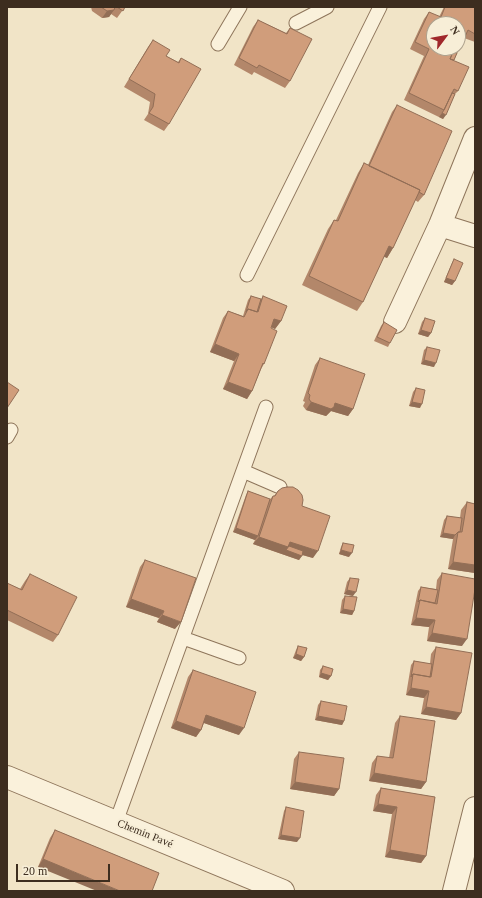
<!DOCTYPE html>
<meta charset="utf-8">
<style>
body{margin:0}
#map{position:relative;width:482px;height:898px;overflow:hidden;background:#f1e4c7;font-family:"Times New Roman",serif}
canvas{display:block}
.frame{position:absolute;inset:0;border:8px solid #3d2d1f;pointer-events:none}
.north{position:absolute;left:426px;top:16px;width:40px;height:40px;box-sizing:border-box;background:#f7eed7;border:1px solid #ada18d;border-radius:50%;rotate:58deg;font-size:11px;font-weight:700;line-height:16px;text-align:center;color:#3d2d1f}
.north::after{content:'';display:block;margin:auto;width:14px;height:18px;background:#a0282b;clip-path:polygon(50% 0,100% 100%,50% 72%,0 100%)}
.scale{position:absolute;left:16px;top:864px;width:94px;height:18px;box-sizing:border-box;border:2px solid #3d2d1f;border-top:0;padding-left:5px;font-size:12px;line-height:14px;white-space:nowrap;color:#3d2d1f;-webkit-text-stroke:3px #f7eed7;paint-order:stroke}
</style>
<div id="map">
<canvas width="482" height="898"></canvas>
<div class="frame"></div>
<div class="north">N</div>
<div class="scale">20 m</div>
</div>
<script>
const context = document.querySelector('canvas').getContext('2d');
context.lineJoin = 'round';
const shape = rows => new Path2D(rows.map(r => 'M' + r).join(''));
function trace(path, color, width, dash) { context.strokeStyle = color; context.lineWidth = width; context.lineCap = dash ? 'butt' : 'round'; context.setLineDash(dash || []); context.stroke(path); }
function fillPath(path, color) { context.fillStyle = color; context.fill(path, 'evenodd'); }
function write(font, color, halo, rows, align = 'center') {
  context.font = font + ' "Times New Roman",serif'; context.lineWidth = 4; context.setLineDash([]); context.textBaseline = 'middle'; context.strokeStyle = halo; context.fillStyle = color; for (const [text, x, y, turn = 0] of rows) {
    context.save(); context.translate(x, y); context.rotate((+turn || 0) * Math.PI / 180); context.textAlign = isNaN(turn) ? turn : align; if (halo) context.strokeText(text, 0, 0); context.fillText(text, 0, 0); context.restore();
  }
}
const lane = shape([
 [296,23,327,7],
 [218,44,240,7],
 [247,275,380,7],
 [7,437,11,430],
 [243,471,280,487],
 [183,638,239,658],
 [116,822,266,407]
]);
const street = shape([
 [440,225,475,236],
 [395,322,440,225,475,138],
 [7,777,283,891],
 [454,891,475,808]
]);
trace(lane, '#8e755b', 15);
trace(street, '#8e755b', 24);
trace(lane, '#faf1db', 13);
trace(street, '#faf1db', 22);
fillPath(shape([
 [91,7,125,7,117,18,111,14,109,17,102,18,92,11],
 [444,7,475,7,475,42,464,38,454,60,458,91,455,94,443,119,404,100,424,56,410,49,424,19,429,12,439,17],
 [258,20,286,33,290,28,290,81,285,88,254,72,252,75,234,65,253,27],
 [153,40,166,56,178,62,181,58,169,124,164,131,144,120,148,114,150,102,124,87,148,47],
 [397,105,424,195,418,202,415,200,393,248,387,258,384,256,363,302,357,311,302,285,328,229,334,220,336,220,358,173,364,163,368,165,392,112],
 [454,259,455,281,452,285,444,282,452,263],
 [251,296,261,299,263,296,281,321,275,329,271,327,264,364,261,369,252,391,247,399,223,389,234,361,210,352,223,318,228,311,243,316,248,300],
 [425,318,431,333,428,337,418,334,422,322],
 [384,322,390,343,388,347,374,341,381,326],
 [427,347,434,367,421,364,424,350],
 [320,358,353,409,348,416,331,411,326,416,306,410,303,406,305,402,303,401,315,365],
 [416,388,420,408,409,406,413,392],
 [248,491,270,499,273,496,274,496,278,491,302,506,313,558,302,555,299,560,253,544,255,540,233,532,246,495],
 [467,502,475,504,475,573,448,569,453,539,440,537,444,520,447,516,460,518,461,510],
 [343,543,349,557,339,554,341,547],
 [145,560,175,629,157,622,159,618,126,607,140,567],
 [442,573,462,646,427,641,429,627,411,625,418,591,421,587,436,589,437,580],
 [30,574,58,635,53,642,7,620,7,583,20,589,25,581],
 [350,578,353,596,344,594,347,582],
 [345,596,354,611,352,615,340,613,342,600],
 [298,646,304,657,301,661,293,658,296,650],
 [436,647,461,713,456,720,421,714,424,698,406,695,411,665,414,661,430,664,431,654],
 [323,666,331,676,328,680,319,677,320,670],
 [193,670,239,735,204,723,201,730,196,737,171,728,188,677],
 [321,701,344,721,342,725,315,720,318,705],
 [400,716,426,782,421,789,369,781,372,763,377,756,389,758,395,723],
 [299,752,339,789,334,796,290,789,294,759],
 [381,788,435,797,426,856,421,863,385,857,392,814,373,811,376,795],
 [286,807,297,842,278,839,284,811],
 [55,830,159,873,38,867,50,838]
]), '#b3876a');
fillPath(shape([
 [114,10,109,17,102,18,107,11],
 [455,48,459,50,454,57,451,56],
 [442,113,446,115,443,119,439,117],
 [389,246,393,248,387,258,382,256],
 [446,278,455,281,452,285,444,282],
 [274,319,281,321,275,329,269,326],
 [421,330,431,333,428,337,418,334],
 [215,344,239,354,234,361,210,352],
 [424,360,436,363,434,367,421,364],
 [228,382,252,391,247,399,223,389],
 [311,402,335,403,353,409,348,416,331,411,326,416,306,410],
 [412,402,422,404,420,408,409,406],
 [236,528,258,536,255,540,233,532],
 [443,533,455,535,453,539,440,537],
 [259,537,290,542,318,551,313,558,286,550,302,556,299,560,253,544],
 [341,550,352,553,349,557,339,554],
 [453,562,475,565,475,573,448,569],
 [347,590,356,592,353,596,344,594],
 [131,599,164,611,159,618,126,607],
 [343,609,354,611,352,615,340,613],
 [162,615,181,622,175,629,157,622],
 [416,618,435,620,429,627,411,625],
 [432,633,467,639,462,646,427,641],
 [296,654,304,657,301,661,293,658],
 [321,673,331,676,328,680,319,677],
 [411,688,429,691,424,698,406,695],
 [426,707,461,713,456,720,421,714],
 [206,715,244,728,239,735,201,722],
 [318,716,344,721,342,725,315,720],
 [176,721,201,730,196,737,171,728],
 [374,773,426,782,421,789,369,781],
 [295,782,339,789,334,796,290,789],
 [378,804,397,807,392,814,373,811],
 [281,835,300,838,297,842,278,839],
 [390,850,426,856,421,863,385,857],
 [43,859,120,891,97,891,38,867]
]), '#926e56');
const building = shape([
 [101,7,115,7,114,10,107,11,101,7],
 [117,7,125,7,123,11,117,7],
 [445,7,475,7,475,34,468,30,459,50,455,48,450,59,469,67,458,91,454,89,444,110,409,93,429,49,415,42,429,12,441,17,445,7],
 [434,24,458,24,458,48,434,48,434,24],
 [258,20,287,34,290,28,312,39,290,81,259,65,257,68,239,58,258,20],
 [153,40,170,50,166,56,179,63,181,58,201,69,169,124,149,113,153,107,155,94,129,79,153,40],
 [453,52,457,53,454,60,450,59,453,52],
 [452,93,455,94,446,115,442,113,444,110,452,93],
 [397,105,452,131,424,195,419,192,420,190,369,166,397,105],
 [364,163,420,190,393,248,389,246,363,302,309,276,334,220,338,221,364,163],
 [454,259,463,263,455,281,446,278,454,259],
 [251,296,261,299,257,312,248,309,246,312,251,296],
 [263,296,287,306,281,321,274,319,271,328,277,331,264,364,263,363,252,391,228,382,239,354,215,344,228,311,244,317,248,309,258,312,263,296],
 [425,318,435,321,431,333,421,330,425,318],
 [384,322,397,330,390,343,377,337,384,322],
 [427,347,440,350,436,363,424,360,427,347],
 [320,358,365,374,353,409,335,403,334,407,331,409,311,402,309,399,310,395,308,393,320,358],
 [7,382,19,390,7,408,7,382],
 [416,388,425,390,422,404,412,402,416,388],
 [287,487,293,487,298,490,302,495,303,500,302,506,330,516,318,551,290,542,288,547,259,537,273,496,275,496,278,491,282,488,287,487],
 [248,491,270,499,258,536,236,528,248,491],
 [467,502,475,504,475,565,453,562,458,532,462,532,467,502],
 [447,516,462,518,460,532,458,532,455,535,443,533,447,516],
 [343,543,354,545,352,553,341,550,343,543],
 [289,546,303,551,302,556,286,550,289,546],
 [145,560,196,578,181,622,162,615,164,611,131,599,145,560],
 [442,573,475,579,475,589,467,639,432,633,435,620,416,618,420,600,437,604,442,573],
 [30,574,77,597,58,635,7,610,7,583,22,590,30,574],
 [350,578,359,579,356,592,347,590,350,578],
 [421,587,438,590,435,603,420,600,418,602,421,587],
 [345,596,357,597,354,611,343,609,345,596],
 [298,646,307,648,304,657,296,654,298,646],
 [436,647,472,653,461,713,426,707,429,691,411,688,413,674,431,677,436,647],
 [414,661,432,664,430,677,413,674,411,677,414,661],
 [323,666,333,669,331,676,321,673,323,666],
 [193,670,256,692,244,728,206,715,201,730,176,721,193,670],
 [321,701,347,706,344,721,318,716,321,701],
 [400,716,435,721,426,782,374,773,377,756,393,758,400,716],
 [299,752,344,758,339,789,295,782,299,752],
 [381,788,435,797,426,856,390,850,397,807,378,804,381,788],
 [286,807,304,811,300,838,281,835,286,807],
 [55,830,159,873,152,891,120,891,43,859,55,830]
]);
fillPath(building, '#d09d7b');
trace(building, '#926e56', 1);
write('11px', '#3d2d1f', '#f7eed7', [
 ["Chemin Pavé",145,834,22]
]);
</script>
